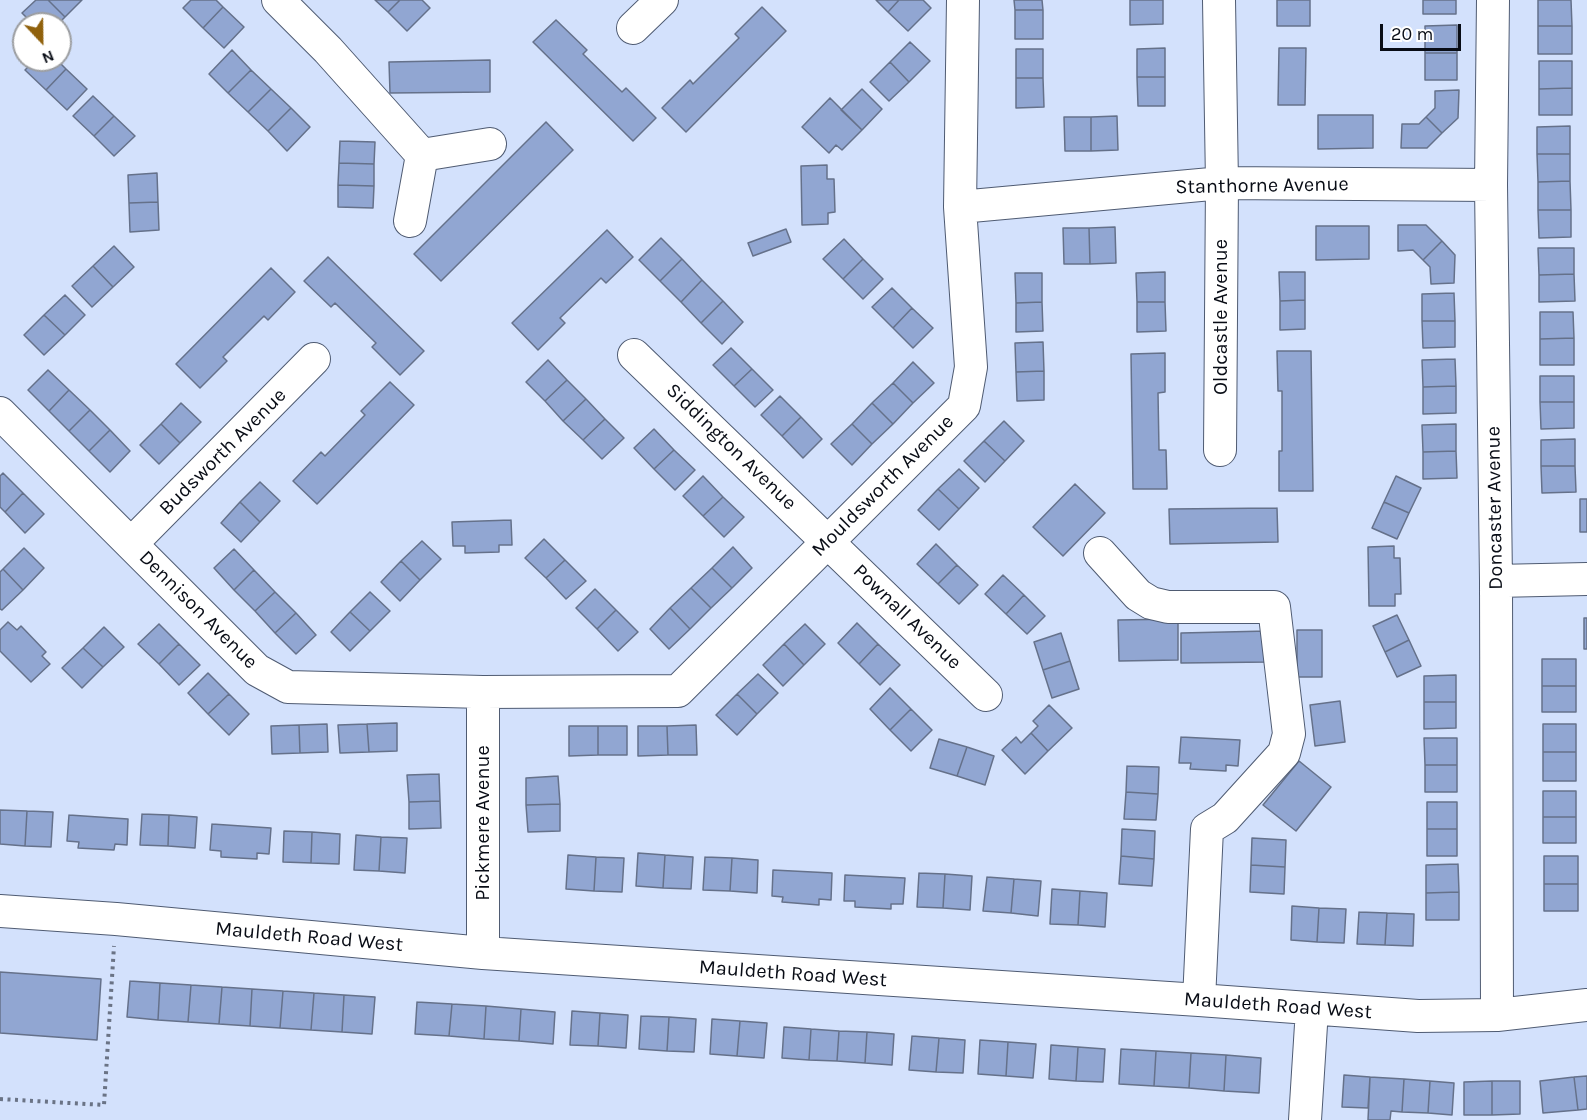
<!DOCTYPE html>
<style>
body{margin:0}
#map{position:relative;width:1587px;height:1120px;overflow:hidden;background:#d3e1fc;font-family:Karla,sans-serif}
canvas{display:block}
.north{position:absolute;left:12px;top:12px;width:60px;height:60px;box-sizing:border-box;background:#fff;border:2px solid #9c9ea1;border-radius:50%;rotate:158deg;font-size:16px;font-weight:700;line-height:24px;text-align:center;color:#080c15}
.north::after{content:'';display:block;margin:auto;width:21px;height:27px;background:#90610c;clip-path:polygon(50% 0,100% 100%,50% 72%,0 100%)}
.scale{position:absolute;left:1380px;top:24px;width:81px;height:27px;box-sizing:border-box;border:3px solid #080c15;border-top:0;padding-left:8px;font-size:18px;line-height:21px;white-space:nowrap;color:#080c15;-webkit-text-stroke:4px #fff;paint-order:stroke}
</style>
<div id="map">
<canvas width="1587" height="1120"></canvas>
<div class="north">N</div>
<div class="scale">20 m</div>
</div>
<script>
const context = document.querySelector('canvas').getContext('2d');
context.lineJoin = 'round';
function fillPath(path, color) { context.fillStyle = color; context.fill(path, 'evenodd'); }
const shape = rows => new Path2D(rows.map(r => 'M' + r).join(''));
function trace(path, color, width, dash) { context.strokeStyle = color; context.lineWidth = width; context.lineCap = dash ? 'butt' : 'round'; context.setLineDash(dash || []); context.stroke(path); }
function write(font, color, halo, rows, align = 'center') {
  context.font = font + ' Karla,sans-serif'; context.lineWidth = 6; context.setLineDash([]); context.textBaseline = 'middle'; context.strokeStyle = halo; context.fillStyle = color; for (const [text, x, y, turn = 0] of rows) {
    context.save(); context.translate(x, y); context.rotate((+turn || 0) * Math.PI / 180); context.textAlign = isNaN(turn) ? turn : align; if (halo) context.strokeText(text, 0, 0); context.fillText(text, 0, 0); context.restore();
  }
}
const building = shape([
 [36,0,48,0,65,17,58,24,33,24,22,13,36,0],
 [48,0,82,0,65,17,48,0],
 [191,0,216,0,223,7,203,28,183,8,191,0],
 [375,0,400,0,388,12,375,0],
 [400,0,422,0,430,8,407,31,388,12,400,0],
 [876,0,899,0,888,12,876,0],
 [899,0,923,0,931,8,908,31,888,12,899,0],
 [1014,0,1042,0,1043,10,1015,10,1014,0],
 [1130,0,1163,0,1163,24,1130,25,1130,0],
 [1277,0,1310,0,1310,26,1277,26,1277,0],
 [1423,0,1456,0,1456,14,1423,14,1423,0],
 [1538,0,1571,0,1572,26,1538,26,1538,0],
 [223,7,244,27,224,48,203,28,223,7],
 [762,7,786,31,686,132,662,108,690,80,693,84,739,38,735,34,762,7],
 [1015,10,1043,10,1043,39,1015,39,1015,10],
 [556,20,587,50,583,54,622,92,626,88,656,118,633,141,533,42,556,20],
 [1457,25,1457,53,1425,53,1425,26,1457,25],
 [1538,26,1572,26,1572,54,1538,54,1538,26],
 [910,42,930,61,909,82,890,62,910,42],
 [1165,48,1165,77,1137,77,1137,49,1165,48],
 [1279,48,1306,48,1305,105,1278,105,1279,48],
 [1016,49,1043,49,1043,78,1016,78,1016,49],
 [232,50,251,70,228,93,209,74,232,50],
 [1425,53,1457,53,1457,80,1425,80,1425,53],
 [35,60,57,60,66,69,46,90,25,70,35,60],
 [490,60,490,92,390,93,389,62,490,60],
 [1539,61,1572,61,1572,88,1539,89,1539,61],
 [890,62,909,82,889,101,870,82,890,62],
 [66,69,87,89,67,110,46,90,66,69],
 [251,70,271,89,248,112,228,93,251,70],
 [1137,77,1165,77,1165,106,1138,106,1137,77],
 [1016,78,1043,78,1044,107,1016,108,1016,78],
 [1572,88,1572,115,1539,115,1539,89,1572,88],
 [271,89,291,108,268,131,248,112,271,89],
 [862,89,882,109,862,130,841,110,862,89],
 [1459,90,1458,118,1442,133,1426,117,1435,108,1435,91,1459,90],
 [93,96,114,116,94,136,73,116,93,96],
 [830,98,862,130,842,150,836,145,829,153,802,127,830,98],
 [291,108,310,127,287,151,268,131,291,108],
 [1318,115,1373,115,1373,148,1318,149,1318,115],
 [114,116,135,136,114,156,94,136,114,116],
 [1117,116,1118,150,1091,151,1091,117,1117,116],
 [1064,117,1091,117,1091,151,1065,151,1064,117],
 [1426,117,1442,133,1427,148,1401,148,1402,124,1419,124,1426,117],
 [546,122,573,150,441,281,414,254,546,122],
 [1570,126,1570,154,1537,154,1537,127,1570,126],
 [340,141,375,142,374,164,339,163,340,141],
 [1537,154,1570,154,1570,181,1538,182,1537,154],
 [339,163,374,164,374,186,338,185,339,163],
 [827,165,827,179,834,179,835,212,828,213,828,224,802,225,801,166,827,165],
 [157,173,158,202,129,203,128,175,157,173],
 [1570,181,1571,210,1538,210,1538,182,1570,181],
 [338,185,374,186,373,208,338,207,338,185],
 [158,202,159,230,130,232,129,203,158,202],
 [1538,210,1571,210,1571,237,1539,238,1538,210],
 [1398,225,1426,225,1442,241,1423,260,1413,250,1398,251,1398,225],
 [1316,226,1369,226,1369,259,1316,260,1316,226],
 [1115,227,1116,263,1090,264,1089,228,1115,227],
 [1063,228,1089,228,1090,264,1064,264,1063,228],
 [786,229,791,242,753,256,748,243,786,229],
 [607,230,633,257,606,283,601,278,560,318,565,323,538,350,512,323,607,230],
 [661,238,682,259,660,281,639,260,661,238],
 [844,239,863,259,843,279,823,259,844,239],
 [1442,241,1455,255,1454,283,1431,284,1430,267,1423,260,1442,241],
 [114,246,134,267,113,287,93,266,114,246],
 [1538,248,1574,248,1574,274,1539,275,1538,248],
 [328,257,424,351,400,375,372,347,376,343,335,303,331,307,304,281,328,257],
 [682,259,702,280,681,302,660,281,682,259],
 [863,259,883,279,863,299,843,279,863,259],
 [93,266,113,287,92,307,72,286,93,266],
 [271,268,295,292,268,320,264,316,223,357,227,361,200,388,176,364,271,268],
 [1165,272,1165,302,1137,302,1136,273,1165,272],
 [1279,272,1305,272,1305,300,1280,301,1279,272],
 [1015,273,1042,273,1042,302,1016,303,1015,273],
 [1574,274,1575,301,1539,302,1539,275,1574,274],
 [702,280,723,301,701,323,681,302,702,280],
 [892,288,912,308,893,328,872,307,892,288],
 [1454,293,1455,321,1422,321,1422,294,1454,293],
 [65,295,85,315,65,335,44,315,65,295],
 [1305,300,1305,329,1280,330,1280,301,1305,300],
 [723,301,743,322,722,344,701,323,723,301],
 [1042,302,1043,331,1016,332,1016,303,1042,302],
 [1137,302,1165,302,1166,331,1137,332,1137,302],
 [912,308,933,328,913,348,893,328,912,308],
 [1540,312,1573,312,1574,338,1540,339,1540,312],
 [44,315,65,335,44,355,24,335,44,315],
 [1422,321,1455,321,1455,347,1423,348,1422,321],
 [1574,338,1574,365,1540,365,1540,339,1574,338],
 [1043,342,1044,371,1016,372,1015,343,1043,342],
 [731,348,752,369,734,386,713,365,731,348],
 [1277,351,1311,351,1313,491,1279,491,1279,451,1282,451,1282,391,1278,391,1277,351],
 [1165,353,1165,392,1158,393,1159,450,1166,450,1167,489,1133,489,1131,354,1165,353],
 [1455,359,1456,386,1423,387,1422,360,1455,359],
 [548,360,567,380,545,401,526,382,548,360],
 [913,362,934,383,913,403,893,383,913,362],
 [752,369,773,390,755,407,734,386,752,369],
 [48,370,69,390,49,411,28,390,48,370],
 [1044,371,1044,400,1017,401,1016,372,1044,371],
 [1540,376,1574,376,1574,402,1540,402,1540,376],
 [567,380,586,399,563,421,545,401,567,380],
 [390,382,414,405,317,504,293,481,321,452,325,456,365,415,361,411,390,382],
 [893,383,913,403,893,424,872,403,893,383],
 [1456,386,1456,413,1423,414,1423,387,1456,386],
 [69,390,90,410,69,431,49,411,69,390],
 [780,396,801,417,782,436,761,415,780,396],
 [586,399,605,419,583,440,563,421,586,399],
 [1540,402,1574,402,1574,428,1541,429,1540,402],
 [181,403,201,422,180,443,161,424,181,403],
 [872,403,893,424,872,444,852,424,872,403],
 [90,410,110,430,89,451,69,431,90,410],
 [801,417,822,439,803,458,782,436,801,417],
 [605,419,624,438,602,459,583,440,605,419],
 [1004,421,1024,441,1005,461,984,441,1004,421],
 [161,424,180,443,159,464,140,445,161,424],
 [852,424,872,444,852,465,831,444,852,424],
 [1456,424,1456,451,1423,452,1422,425,1456,424],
 [654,429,674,450,654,469,634,448,654,429],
 [110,430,130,451,110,472,89,451,110,430],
 [1575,439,1575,466,1541,466,1541,440,1575,439],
 [984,441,1005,461,985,482,964,461,984,441],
 [674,450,695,470,675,490,654,469,674,450],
 [1456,451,1457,478,1423,479,1423,452,1456,451],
 [1541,466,1575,466,1576,492,1542,493,1541,466],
 [959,469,979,488,959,509,938,489,959,469],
 [3,473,23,493,5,512,0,507,0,476,3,473],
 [703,476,723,497,703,516,683,496,703,476],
 [1396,476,1421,488,1409,513,1384,502,1396,476],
 [260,482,280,501,260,522,240,502,260,482],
 [1075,484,1105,513,1063,556,1033,527,1075,484],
 [938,489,959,509,939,530,918,510,938,489],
 [23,493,44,514,25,533,5,512,23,493],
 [723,497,744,517,724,537,703,516,723,497],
 [1580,499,1587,499,1587,532,1580,532,1580,499],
 [240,502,260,522,241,542,221,523,240,502],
 [1384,502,1409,513,1397,539,1372,528,1384,502],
 [1277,508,1278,542,1170,544,1169,509,1277,508],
 [511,520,512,545,499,545,499,552,465,553,465,546,453,546,452,522,511,520],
 [544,539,565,560,546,578,525,558,544,539],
 [422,541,441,559,420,580,401,561,422,541],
 [936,544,957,565,938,584,917,564,936,544],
 [1394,546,1394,558,1400,558,1401,594,1395,594,1395,606,1369,606,1368,547,1394,546],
 [733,547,752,568,732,588,712,568,733,547],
 [24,548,44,568,23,590,3,569,24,548],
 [234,549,254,570,234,590,214,568,234,549],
 [565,560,586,581,566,599,546,578,565,560],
 [401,561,420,580,400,601,381,582,401,561],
 [957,565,978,585,959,604,938,584,957,565],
 [712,568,732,588,711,608,691,588,712,568],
 [3,569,23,590,2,610,0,609,0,572,3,569],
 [254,570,275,592,255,611,234,590,254,570],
 [1003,575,1024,595,1006,614,985,594,1003,575],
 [691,588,711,608,690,629,670,608,691,588],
 [595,589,616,610,597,629,576,608,595,589],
 [275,592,296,613,275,633,255,611,275,592],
 [370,592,390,611,370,631,350,612,370,592],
 [1024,595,1045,616,1027,634,1006,614,1024,595],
 [670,608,690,629,669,649,650,629,670,608],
 [616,610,638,632,618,651,597,629,616,610],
 [350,612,370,631,350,651,331,632,350,612],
 [296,613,316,635,296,654,275,633,296,613],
 [1397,615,1409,640,1385,652,1373,626,1397,615],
 [1584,618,1587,618,1587,649,1584,649,1584,618],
 [1178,619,1178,660,1119,661,1118,620,1178,619],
 [8,622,17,630,21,626,46,652,42,656,50,664,31,682,0,651,0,630,8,622],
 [857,623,878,644,859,664,838,643,857,623],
 [159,624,179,644,159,664,138,644,159,624],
 [805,624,825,644,804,665,784,644,805,624],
 [104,627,124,647,103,667,83,648,104,627],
 [1297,630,1322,630,1322,677,1297,677,1297,630],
 [1268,631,1269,662,1181,663,1181,633,1268,631],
 [1061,633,1070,661,1043,670,1034,642,1061,633],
 [1409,640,1421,666,1397,677,1385,652,1409,640],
 [179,644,200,665,179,685,159,664,179,644],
 [784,644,804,665,783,686,763,665,784,644],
 [878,644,900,665,880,685,859,664,878,644],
 [83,648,103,667,82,688,62,668,83,648],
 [1542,659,1576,659,1576,686,1542,686,1542,659],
 [1070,661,1079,689,1052,698,1043,670,1070,661],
 [208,673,229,694,208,714,188,693,208,673],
 [758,674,778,693,757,714,737,694,758,674],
 [1456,675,1456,702,1424,702,1424,676,1456,675],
 [1542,686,1576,686,1576,712,1542,712,1542,686],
 [890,688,911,709,890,730,870,709,890,688],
 [229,694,249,714,229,735,208,714,229,694],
 [737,694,757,714,737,735,716,715,737,694],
 [1340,701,1345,742,1315,746,1310,705,1340,701],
 [1424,702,1456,702,1456,728,1424,729,1424,702],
 [1049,705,1072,728,1048,751,1031,733,1038,726,1033,721,1049,705],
 [911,709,932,730,911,751,890,730,911,709],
 [397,723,397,751,369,752,367,724,397,723],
 [327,724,328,752,300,753,299,725,327,724],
 [367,724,369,752,340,753,338,725,367,724],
 [1543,724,1576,724,1576,752,1543,752,1543,724],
 [299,725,300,753,272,754,271,726,299,725],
 [696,725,697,755,668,755,667,726,696,725],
 [569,726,598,726,598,755,569,756,569,726],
 [598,726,627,726,627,755,598,755,598,726],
 [638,726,667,726,668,755,638,756,638,726],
 [1031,733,1048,751,1025,774,1002,750,1016,737,1021,743,1031,733],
 [1181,737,1240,740,1238,766,1226,765,1226,771,1190,769,1191,763,1179,763,1181,737],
 [1424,738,1457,738,1457,765,1425,765,1424,738],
 [939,739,967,747,957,776,930,768,939,739],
 [967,747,994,756,985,785,957,776,967,747],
 [1543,752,1576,752,1576,781,1543,781,1543,752],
 [1299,761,1331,787,1296,831,1263,805,1299,761],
 [1425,765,1457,765,1457,792,1425,792,1425,765],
 [1127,766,1159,767,1158,794,1126,792,1127,766],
 [439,774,440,801,409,802,407,775,439,774],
 [558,776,560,804,526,805,526,778,558,776],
 [1543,791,1576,791,1576,817,1543,817,1543,791],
 [1126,792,1158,794,1156,820,1124,819,1126,792],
 [440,801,441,828,409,829,409,802,440,801],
 [1427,802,1457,802,1457,829,1427,829,1427,802],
 [560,804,560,831,528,832,526,805,560,804],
 [0,810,27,811,25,846,0,844,0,810],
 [27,811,53,812,51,847,25,846,27,811],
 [142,814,169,815,168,846,140,845,142,814],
 [69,815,128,819,127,845,115,844,114,850,78,848,79,842,67,841,69,815],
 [169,815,197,817,195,848,168,846,169,815],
 [1543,817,1576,817,1576,843,1543,843,1543,817],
 [212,824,271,828,269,854,257,853,257,859,221,857,221,851,210,850,212,824],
 [1122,829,1155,831,1154,859,1121,856,1122,829],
 [1427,829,1457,829,1457,856,1427,856,1427,829],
 [284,831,312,832,311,863,283,862,284,831],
 [312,832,340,834,339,864,311,863,312,832],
 [356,835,381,837,379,871,354,870,356,835],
 [381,837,407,838,405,873,379,871,381,837],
 [1252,838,1286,840,1285,867,1251,865,1252,838],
 [638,853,665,855,663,888,636,886,638,853],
 [568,855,596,857,594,891,566,889,568,855],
 [665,855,693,857,691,889,663,888,665,855],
 [1121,856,1154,859,1152,886,1119,884,1121,856],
 [1544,856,1578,856,1578,884,1544,884,1544,856],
 [596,857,624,858,622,892,594,891,596,857],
 [705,857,732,858,730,891,703,890,705,857],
 [732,858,758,860,757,893,730,891,732,858],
 [1458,864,1459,892,1426,893,1426,865,1458,864],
 [1251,865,1285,867,1284,894,1250,892,1251,865],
 [773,870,832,873,831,900,819,899,819,905,782,902,783,897,772,896,773,870],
 [919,873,945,874,943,908,917,907,919,873],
 [945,874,972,876,970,910,943,908,945,874],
 [845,875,905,878,903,904,891,904,891,909,855,907,855,901,844,901,845,875],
 [987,877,1014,879,1011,913,983,911,987,877],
 [1014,879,1041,881,1038,916,1011,913,1014,879],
 [1544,884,1578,884,1578,911,1544,911,1544,884],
 [1052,889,1080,891,1078,925,1050,924,1052,889],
 [1080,891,1107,893,1105,927,1078,925,1080,891],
 [1459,892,1459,920,1426,920,1426,893,1459,892],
 [1292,906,1319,908,1317,942,1291,940,1292,906],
 [1319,908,1346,909,1344,943,1317,942,1319,908],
 [1359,912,1387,913,1385,945,1357,944,1359,912],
 [1387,913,1414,914,1413,946,1385,945,1387,913],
 [0,972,101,979,97,1040,0,1033,0,972],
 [130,981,160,983,158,1020,127,1017,130,981],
 [160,983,191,985,188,1022,158,1020,160,983],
 [191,985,222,987,219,1024,188,1022,191,985],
 [222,987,252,989,250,1026,219,1024,222,987],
 [252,989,283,991,280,1028,250,1026,252,989],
 [283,991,314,993,311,1030,280,1028,283,991],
 [314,993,344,995,342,1032,311,1030,314,993],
 [344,995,375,997,372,1034,342,1032,344,995],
 [417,1002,452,1004,449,1036,415,1034,417,1002],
 [452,1004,486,1006,484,1039,449,1036,452,1004],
 [486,1006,521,1009,519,1041,484,1039,486,1006],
 [521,1009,555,1012,553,1044,519,1041,521,1009],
 [572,1011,600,1013,598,1046,570,1045,572,1011],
 [600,1013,628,1015,626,1048,598,1046,600,1013],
 [641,1016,669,1017,667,1051,639,1049,641,1016],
 [669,1017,696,1019,694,1052,667,1051,669,1017],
 [712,1019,740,1021,737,1056,710,1054,712,1019],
 [740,1021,767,1023,764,1058,737,1056,740,1021],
 [784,1027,811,1029,809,1060,782,1058,784,1027],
 [811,1029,839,1031,837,1061,809,1060,811,1029],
 [839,1031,867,1032,865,1063,837,1061,839,1031],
 [867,1032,894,1034,892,1065,865,1063,867,1032],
 [912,1036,939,1038,936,1072,909,1070,912,1036],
 [939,1038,965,1040,963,1073,936,1072,939,1038],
 [980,1040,1008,1042,1006,1076,978,1074,980,1040],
 [1008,1042,1036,1044,1033,1078,1006,1076,1008,1042],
 [1051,1045,1078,1047,1076,1081,1049,1079,1051,1045],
 [1078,1047,1105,1049,1103,1082,1076,1081,1078,1047],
 [1121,1049,1156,1051,1154,1086,1119,1084,1121,1049],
 [1156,1051,1191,1053,1189,1088,1154,1086,1156,1051],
 [1191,1053,1226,1055,1224,1091,1189,1088,1191,1053],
 [1226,1055,1261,1058,1259,1093,1224,1091,1226,1055],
 [1344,1075,1370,1077,1368,1108,1342,1107,1344,1075],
 [1587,1076,1587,1109,1578,1110,1574,1077,1587,1076],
 [1370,1077,1404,1079,1402,1112,1391,1111,1390,1120,1368,1120,1370,1077],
 [1574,1077,1578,1110,1543,1113,1540,1081,1574,1077],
 [1404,1079,1430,1081,1428,1113,1402,1112,1404,1079],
 [1430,1081,1454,1083,1452,1115,1428,1113,1430,1081],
 [1492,1081,1520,1081,1520,1114,1492,1115,1492,1081],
 [1492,1081,1492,1115,1464,1115,1464,1082,1492,1081]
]);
fillPath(building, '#91a6d2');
trace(building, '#65718a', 1.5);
const minor = shape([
 [278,0,328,50,422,155],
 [1219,0,1222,183,1220,450],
 [1493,0,1491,185,1496,581,1497,1015],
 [633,28,662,0],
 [960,207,1222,183,1491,185],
 [410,221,422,155,490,144],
 [634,355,986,695],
 [0,413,257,670,288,687,483,692,678,691,964,406,971,367,960,207,963,0],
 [131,544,314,359],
 [1100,553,1138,595,1151,603,1168,607,1274,607,1289,734,1284,753,1225,818,1207,829,1199,1000],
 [1496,581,1587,579],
 [0,911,116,919,483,953,1199,1000,1418,1016,1497,1015,1587,1005],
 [483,953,483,692],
 [1305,1120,1312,1009]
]);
trace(minor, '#4f5b72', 34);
trace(shape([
 [0,1099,104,1105,114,946]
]), '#6a7385', 4, [3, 4.5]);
trace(minor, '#fff', 32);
write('20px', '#080c15', '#fff', [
 ["Stanthorne Avenue",1262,186,-1],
 ["Oldcastle Avenue",1221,317,-90],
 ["Siddington Avenue",731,447,44],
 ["Budsworth Avenue",223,452,-45],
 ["Mouldsworth Avenue",883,486,-45],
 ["Doncaster Avenue",1495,508,-91],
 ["Dennison Avenue",198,610,45],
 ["Pownall Avenue",907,617,44],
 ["Pickmere Avenue",483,823,-90],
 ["Mauldeth Road West",309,937,5],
 ["Mauldeth Road West",793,974,4],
 ["Mauldeth Road West",1278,1006,4]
]);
</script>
